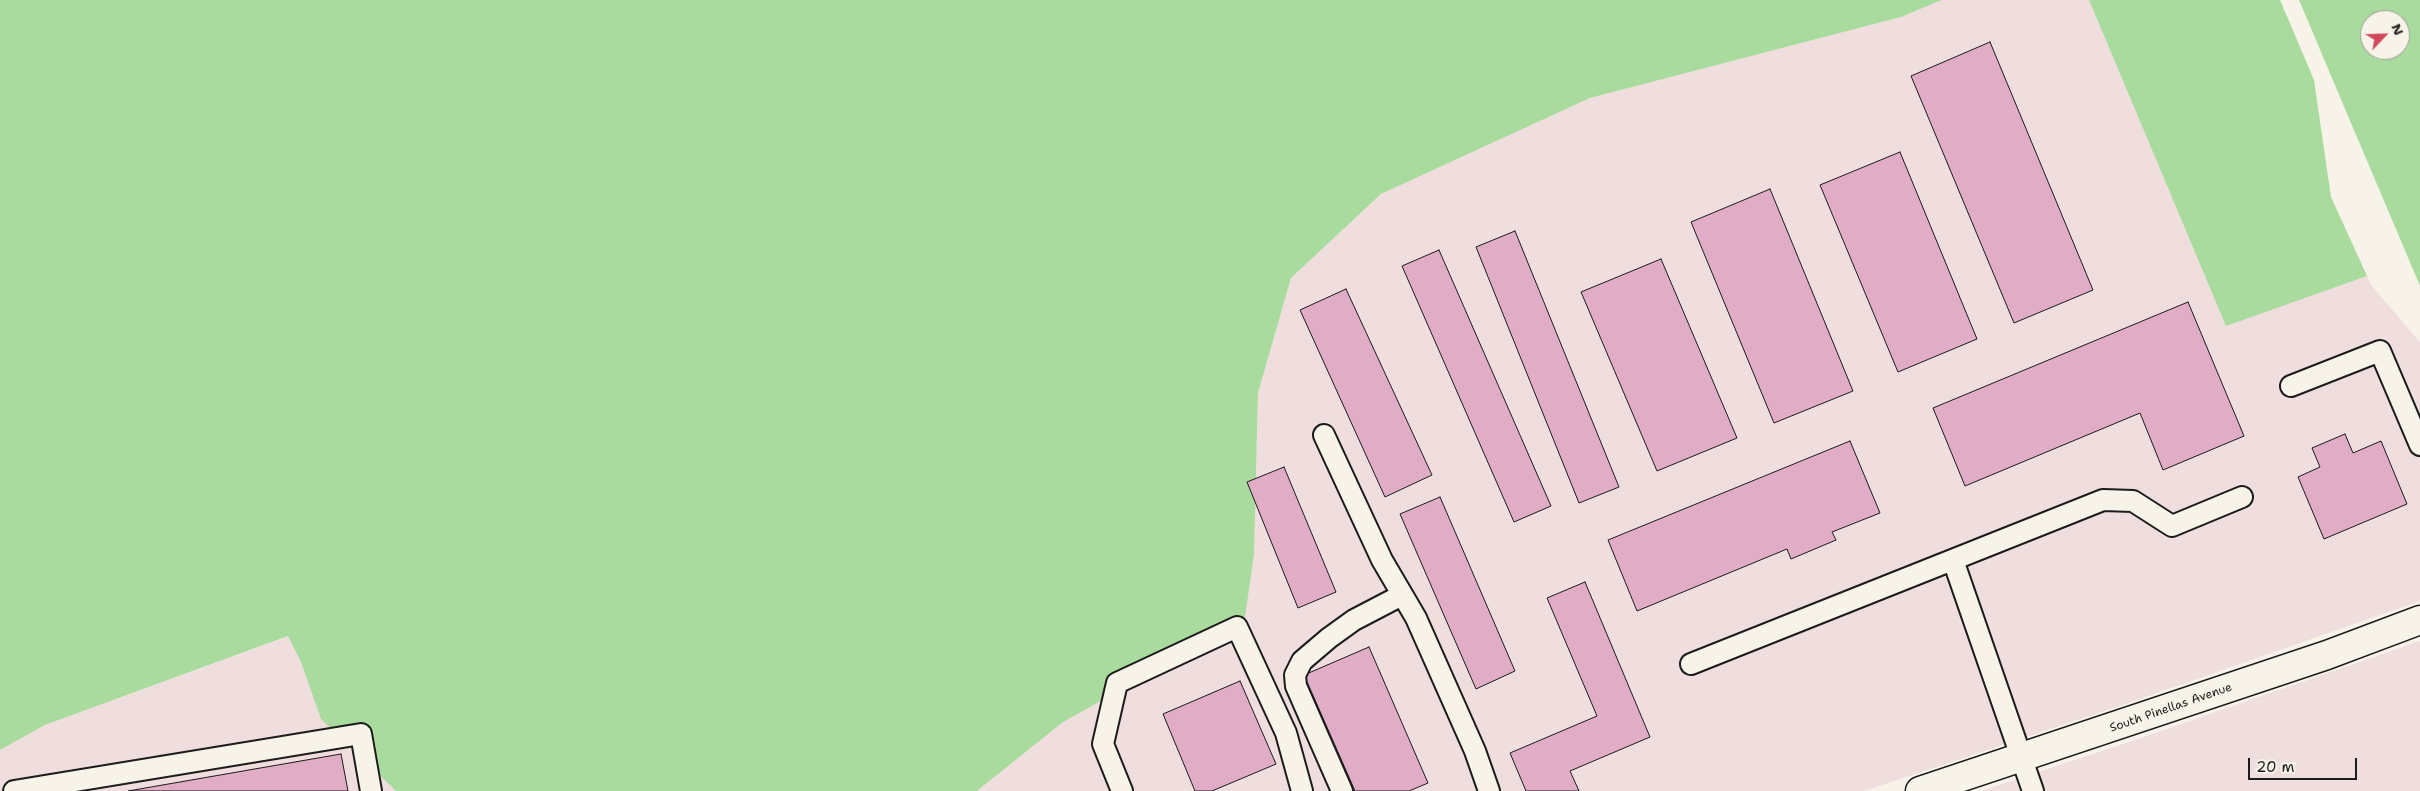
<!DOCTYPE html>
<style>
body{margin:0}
#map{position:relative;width:2420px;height:791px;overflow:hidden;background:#f7f3e8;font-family:"Shantell Sans",sans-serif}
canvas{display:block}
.north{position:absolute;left:2360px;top:10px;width:50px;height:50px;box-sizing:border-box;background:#f7f3e8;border:1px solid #9f9d96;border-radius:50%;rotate:66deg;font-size:14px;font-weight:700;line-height:20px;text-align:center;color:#1c1c1c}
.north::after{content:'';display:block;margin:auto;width:18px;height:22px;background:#d1495b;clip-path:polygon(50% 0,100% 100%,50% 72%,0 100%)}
.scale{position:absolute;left:2248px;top:758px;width:109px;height:22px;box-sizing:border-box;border:2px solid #1c1c1c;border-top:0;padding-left:6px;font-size:15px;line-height:18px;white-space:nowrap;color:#1c1c1c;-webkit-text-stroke:4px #f7f3e8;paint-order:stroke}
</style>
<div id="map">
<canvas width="2420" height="791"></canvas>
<div class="north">N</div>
<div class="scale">20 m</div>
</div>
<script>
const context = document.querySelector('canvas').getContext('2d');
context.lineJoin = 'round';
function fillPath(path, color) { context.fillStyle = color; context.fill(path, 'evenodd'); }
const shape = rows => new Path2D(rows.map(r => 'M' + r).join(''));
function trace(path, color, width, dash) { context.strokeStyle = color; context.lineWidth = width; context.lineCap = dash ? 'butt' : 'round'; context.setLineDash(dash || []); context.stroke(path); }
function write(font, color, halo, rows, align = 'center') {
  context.font = font + ' "Shantell Sans",sans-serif'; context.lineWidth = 4; context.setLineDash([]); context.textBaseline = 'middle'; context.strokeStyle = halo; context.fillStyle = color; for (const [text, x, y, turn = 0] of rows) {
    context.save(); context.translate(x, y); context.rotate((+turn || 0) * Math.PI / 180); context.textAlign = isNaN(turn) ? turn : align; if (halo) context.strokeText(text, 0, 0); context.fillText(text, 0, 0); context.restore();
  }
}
fillPath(shape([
 [1942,0,2089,0,2226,325,2367,276,2371,285,2420,342,2420,601,2123,705,1864,791,977,791,1063,722,1254,554,1258,393,1291,278,1381,194,1590,98,1901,17],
 [289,636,301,662,363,757,396,791,0,791,0,750,45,725],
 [2420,641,2420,791,1981,791,2135,740]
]), '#f0dede');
fillPath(shape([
 [0,0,1942,0,1901,17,1590,98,1381,194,1291,278,1258,393,1254,554,1243,631,1151,673,1063,722,977,791,396,791,321,719,301,662,288,636,45,725,0,750],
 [2089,0,2280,0,2314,80,2331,197,2367,276,2226,326],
 [2299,0,2420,0,2420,286],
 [2370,20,2400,20,2400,50,2370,50]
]), '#a8db9d');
const building = shape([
 [1990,42,2093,290,2014,323,1911,76,1990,42],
 [1900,152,1977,339,1898,372,1820,185,1900,152],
 [1770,189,1853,391,1774,423,1691,222,1770,189],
 [1515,231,1619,487,1579,503,1476,247,1515,231],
 [1439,250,1551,506,1514,522,1402,266,1439,250],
 [1661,259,1737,438,1657,471,1581,292,1661,259],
 [1346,289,1432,475,1385,497,1300,310,1346,289],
 [2188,302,2244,436,2163,470,2140,413,1965,486,1933,408,2188,302],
 [2345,434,2353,453,2381,441,2407,504,2324,539,2298,477,2320,467,2312,448,2345,434],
 [1850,441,1880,513,1832,532,1836,540,1791,559,1787,549,1637,611,1608,540,1850,441],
 [1284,467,1336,592,1298,608,1247,482,1284,467],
 [1440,497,1515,671,1476,689,1400,514,1440,497],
 [1585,582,1650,737,1570,771,1579,791,1526,791,1510,753,1597,716,1547,598,1585,582],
 [1369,647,1428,783,1409,791,1355,791,1304,675,1369,647],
 [1240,681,1276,764,1212,791,1195,791,1163,714,1240,681],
 [341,754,348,791,128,791,341,754]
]);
fillPath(building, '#e0acc6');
trace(building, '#1c1c1c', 1);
const lane = shape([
 [2291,386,2380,351,2420,445],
 [1324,435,1382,560,1416,618,1475,751,1489,791],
 [1953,560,2033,791],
 [1691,664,2103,500,2133,501,2172,526,2242,497],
 [14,791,361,734,371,791],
 [1122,791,1103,744,1117,683,1237,627,1286,733,1302,791],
 [1342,791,1296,686,1295,675,1302,661,1329,638,1354,620,1402,595]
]);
const secondary = shape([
 [1920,791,2327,655,2420,620]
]);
trace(lane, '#1c1c1c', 24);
trace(secondary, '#1c1c1c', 31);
trace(lane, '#f7f3e8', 20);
trace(secondary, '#f7f3e8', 28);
write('12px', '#1c1c1c', '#f7f3e8', [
 ["South Pinellas Avenue",2171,708,-19]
]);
</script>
